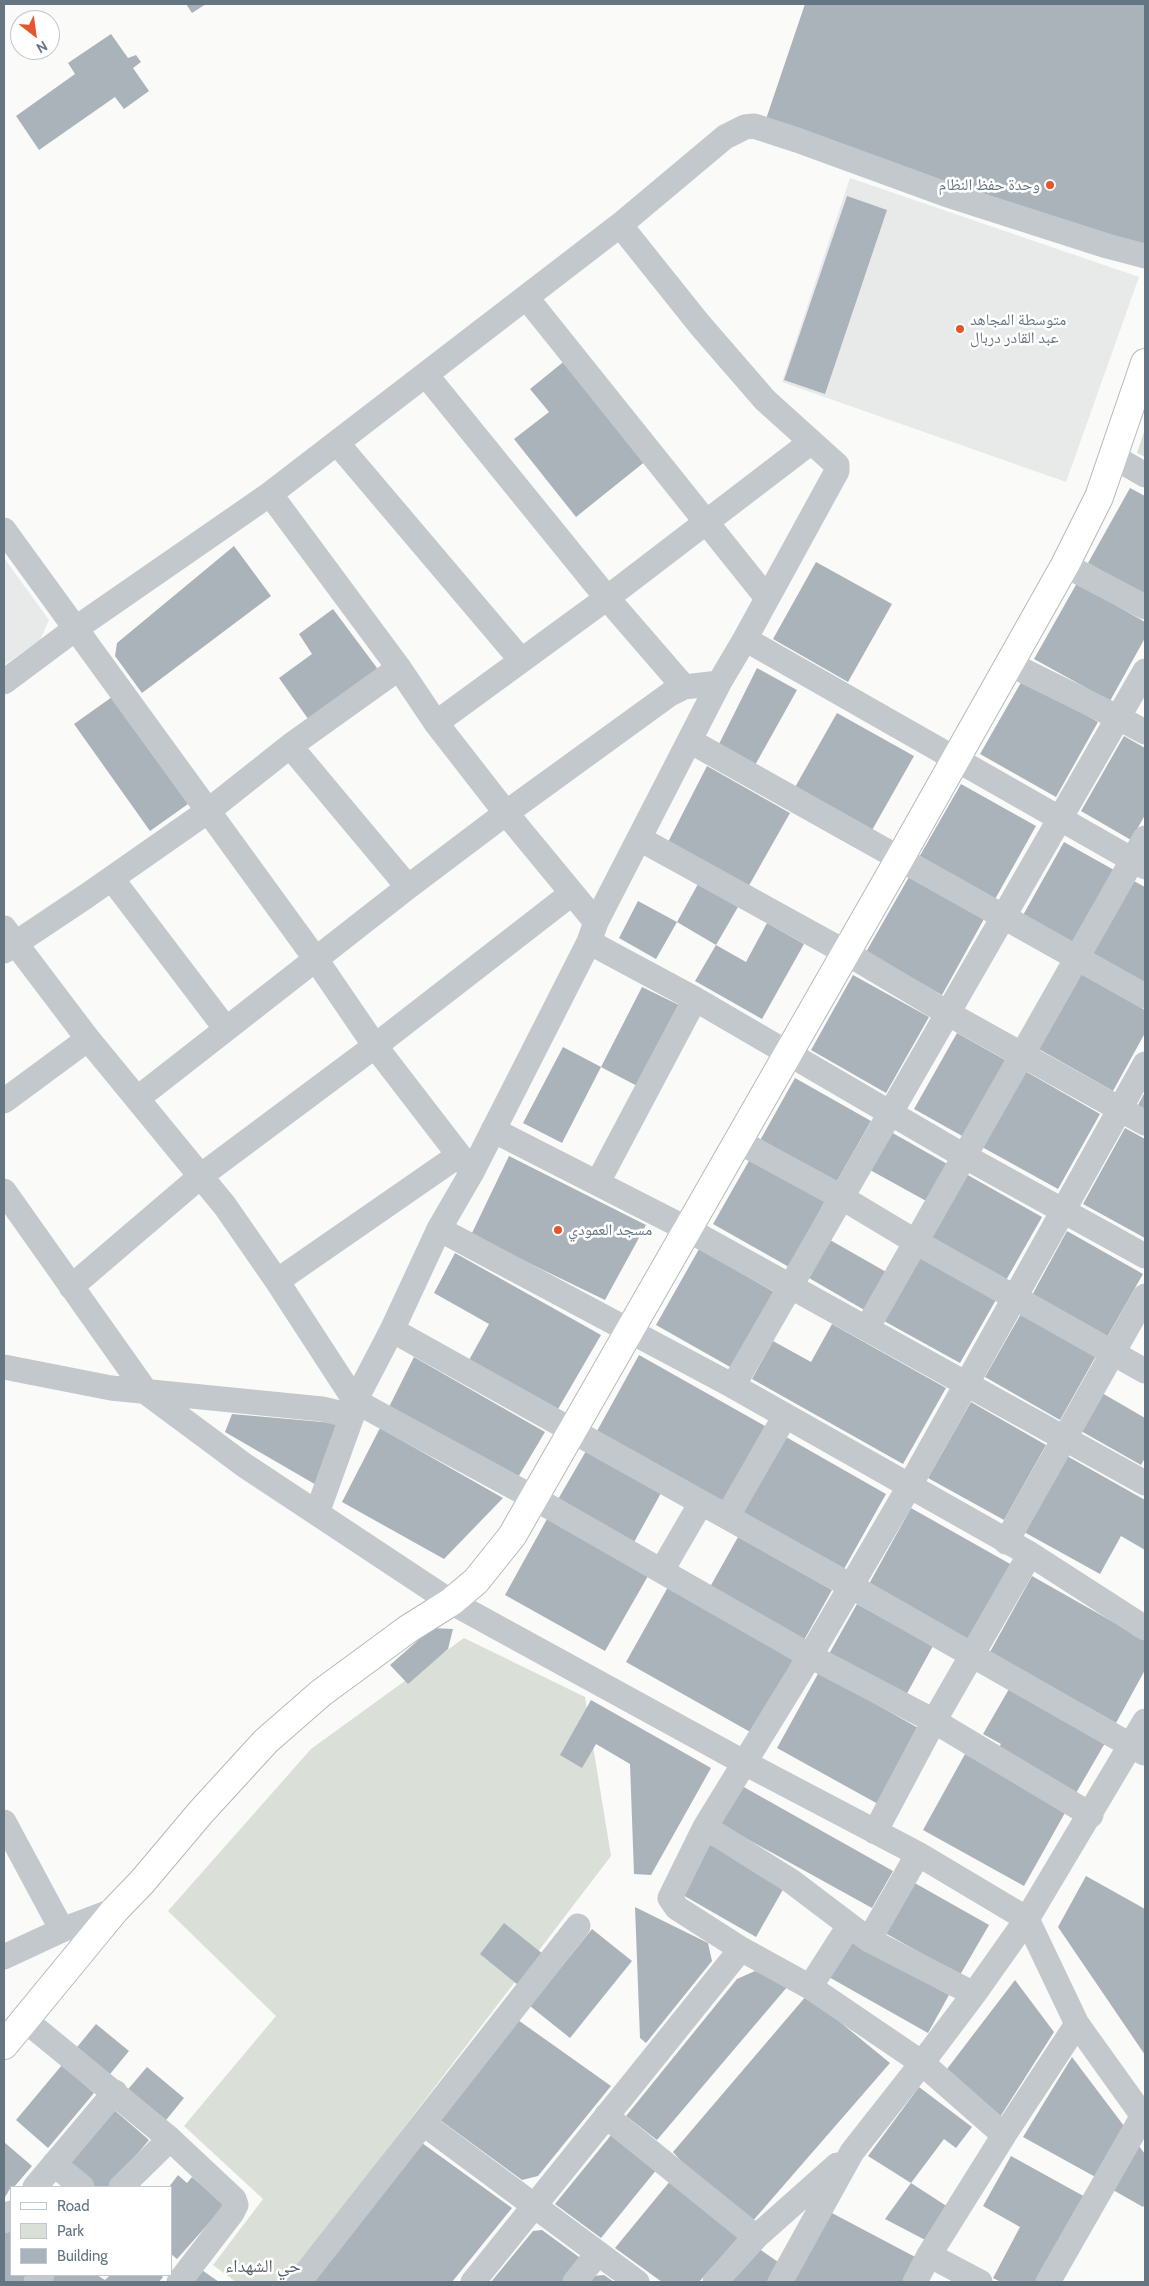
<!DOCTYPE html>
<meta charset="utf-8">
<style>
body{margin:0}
#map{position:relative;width:1149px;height:2286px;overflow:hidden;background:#fafaf8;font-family:Cabin,sans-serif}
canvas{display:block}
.frame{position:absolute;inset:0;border:5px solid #657683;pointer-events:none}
.legend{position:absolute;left:10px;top:2186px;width:162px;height:90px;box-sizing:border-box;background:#fff;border:1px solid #c1c8cd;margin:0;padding:6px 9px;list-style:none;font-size:15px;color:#657683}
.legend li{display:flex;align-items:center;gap:10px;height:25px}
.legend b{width:25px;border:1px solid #c1c8cd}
.north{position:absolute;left:10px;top:10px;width:50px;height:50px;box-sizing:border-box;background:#fff;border:1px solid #c1c8cd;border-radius:50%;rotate:150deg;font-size:14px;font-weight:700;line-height:20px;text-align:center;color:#657683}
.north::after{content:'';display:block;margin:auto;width:18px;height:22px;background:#e4572e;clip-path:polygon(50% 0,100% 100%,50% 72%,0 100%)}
</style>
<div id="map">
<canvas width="1149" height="2286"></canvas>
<div class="frame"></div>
<ul class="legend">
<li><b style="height:6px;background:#fff"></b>Road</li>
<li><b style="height:14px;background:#dadfd7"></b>Park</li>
<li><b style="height:14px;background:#aab3b9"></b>Building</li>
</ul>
<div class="north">N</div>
</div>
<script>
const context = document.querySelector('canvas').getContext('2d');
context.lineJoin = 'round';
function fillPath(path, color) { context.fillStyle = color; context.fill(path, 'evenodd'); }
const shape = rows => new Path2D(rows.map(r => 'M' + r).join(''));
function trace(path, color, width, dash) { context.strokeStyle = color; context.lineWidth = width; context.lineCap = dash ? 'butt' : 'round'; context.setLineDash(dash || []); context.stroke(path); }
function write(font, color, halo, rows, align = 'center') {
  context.font = font + ' Cabin,"Noto Naskh Arabic",sans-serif'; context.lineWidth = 5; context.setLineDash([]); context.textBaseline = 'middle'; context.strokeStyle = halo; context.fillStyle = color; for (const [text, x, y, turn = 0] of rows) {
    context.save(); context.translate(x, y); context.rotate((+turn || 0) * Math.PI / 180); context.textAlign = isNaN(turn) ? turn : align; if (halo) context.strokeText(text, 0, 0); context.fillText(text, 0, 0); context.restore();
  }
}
fillPath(shape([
 [850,178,1139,277,1066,482,782,382],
 [4,558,49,620,40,640,4,665]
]), '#e8e9e9');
fillPath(shape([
 [1145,429,1145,457,1137,453],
 [464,1638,585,1697,611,1856,286,2282,236,2282,213,2265,263,2199,184,2126,276,2016,168,1911,311,1749]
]), '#dadfd7');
fillPath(shape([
 [186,4,206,4,192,13],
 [805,4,1145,4,1145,248,765,122],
 [111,34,128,58,136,55,141,62,133,68,149,91,124,109,115,97,39,150,16,116,75,74,68,63],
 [847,196,887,210,825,394,784,380],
 [567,359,647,460,576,517,514,439,549,412,530,389],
 [1130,488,1145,496,1145,595,1088,563],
 [234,546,271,596,142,693,115,656,117,643],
 [816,562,892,604,848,682,773,639],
 [1077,583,1145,622,1145,638,1110,701,1034,659],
 [333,609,380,672,311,723,279,678,312,654,299,634],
 [757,668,797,690,754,767,718,746],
 [1023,679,1098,722,1056,797,980,754],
 [112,697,188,804,150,831,74,724],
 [837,713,914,756,871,832,794,789],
 [1124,736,1145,748,1145,815,1131,840,1081,811],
 [707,766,790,813,747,889,667,844],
 [961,784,1036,826,994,901,918,859],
 [1064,842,1114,870,1072,945,1022,917],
 [909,877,984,919,942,995,866,952],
 [1132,880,1145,887,1145,986,1089,955],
 [698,884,738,907,716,945,746,962,767,923,804,944,762,1019,695,981,716,945,677,922,656,959,619,938,638,901,677,922],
 [1080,973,1145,1010,1145,1033,1113,1091,1037,1048],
 [853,975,929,1017,886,1093,811,1050],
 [642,987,681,1006,639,1087,601,1067],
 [957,1033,1007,1061,964,1137,914,1109],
 [563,1047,601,1067,562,1143,523,1123],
 [1025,1071,1100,1114,1058,1189,982,1147],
 [795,1078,871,1121,834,1186,758,1144],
 [1145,1092,1145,1109,1138,1105],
 [1125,1128,1145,1139,1145,1238,1083,1204],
 [891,1132,949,1165,928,1202,870,1170],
 [509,1156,646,1225,605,1300,471,1235],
 [750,1159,825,1201,789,1267,713,1224],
 [966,1174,1042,1217,1005,1282,929,1240],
 [1067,1231,1143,1274,1106,1339,1031,1297],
 [830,1240,888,1273,866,1311,809,1278],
 [699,1249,774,1292,732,1368,656,1325],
 [455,1253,601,1335,558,1409,469,1360,489,1324,434,1293],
 [921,1255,997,1298,960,1363,884,1321],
 [1022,1312,1097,1354,1060,1420,985,1377],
 [832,1324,946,1388,903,1464,752,1379,773,1341,811,1362],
 [639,1355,765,1426,723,1502,597,1431],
 [414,1357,545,1432,517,1479,389,1407],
 [1102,1393,1145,1418,1145,1458,1141,1465,1081,1431],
 [971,1402,1046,1445,1004,1520,928,1478],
 [232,1414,345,1424,318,1486,225,1432],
 [380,1428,503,1498,444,1559,342,1502],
 [786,1437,886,1494,844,1569,743,1513],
 [586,1451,661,1493,633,1544,557,1501],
 [1067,1456,1145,1500,1145,1550,1121,1536,1100,1574,1024,1532],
 [911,1508,1012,1565,970,1640,869,1584],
 [547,1519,648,1576,605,1651,505,1595],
 [738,1537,832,1590,804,1640,710,1587],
 [1032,1576,1145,1640,1145,1670,1116,1723,990,1652],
 [668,1587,794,1658,752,1733,626,1662],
 [857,1604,933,1646,905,1697,829,1654],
 [432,1628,453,1629,448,1649,408,1684,390,1665],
 [819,1672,920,1729,878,1804,777,1748],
 [1009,1689,1105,1743,1076,1793,998,1749,1001,1744,983,1734],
 [591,1700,711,1768,651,1875,634,1874,630,1764,596,1744,582,1768,560,1755],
 [965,1754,1066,1811,1024,1886,923,1830],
 [742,1786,893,1871,872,1908,720,1824],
 [709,1844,785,1886,756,1937,681,1894],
 [1086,1876,1145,1909,1145,2055,1058,1927],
 [913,1882,989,1925,960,1975,885,1933],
 [635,1907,708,1943,712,1961,646,2043,640,2038],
 [504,1923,543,1954,518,1985,480,1954],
 [592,1929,632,1961,570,2038,530,2006],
 [848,1939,949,1995,928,2033,827,1976],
 [755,1971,788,1986,657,2140,626,2116,737,1979],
 [1015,1980,1054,2032,1000,2117,947,2069],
 [807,1995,890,2063,751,2223,682,2162,673,2152],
 [518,2020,611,2086,538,2176,522,2180,440,2120],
 [96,2024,129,2051,106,2079,73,2052],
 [1072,2057,1127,2130,1099,2179,1023,2137],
 [62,2065,94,2093,48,2148,16,2120],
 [147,2067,184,2098,162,2125,124,2094],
 [919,2087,972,2127,956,2148,944,2139,911,2183,868,2156],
 [112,2108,149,2140,109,2187,94,2187,65,2163],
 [612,2134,657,2169,601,2238,555,2204],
 [4,2142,32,2166,14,2187,11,2187,4,2199],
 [422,2143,512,2208,452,2282,312,2282],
 [1139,2146,1145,2154,1145,2204,1143,2207,1113,2190],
 [1011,2156,1087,2198,1038,2282,1001,2282,993,2278,1020,2227,983,2206],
 [178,2175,187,2183,192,2177,225,2205,177,2259,171,2254,171,2187,169,2187],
 [671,2180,738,2238,699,2282,662,2282,615,2248],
 [911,2183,948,2207,929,2242,885,2219],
 [830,2212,919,2259,905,2282,791,2282],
 [11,2225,11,2275,34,2275,27,2282,4,2282,4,2234],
 [542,2230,583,2260,565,2282,491,2282,533,2231],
 [758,2248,778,2262,767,2282,728,2282],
 [199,2268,219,2282,187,2282],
 [53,2275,97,2275,105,2280,110,2275,161,2275,163,2277,159,2282,46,2282],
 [604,2275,614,2282,587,2282,593,2276]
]), '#aab3b9');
const major = shape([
 [4,2045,115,1910,142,1882,201,1812,266,1741,321,1693,408,1629,451,1602,476,1581,512,1536,900,858,1065,565,1099,497,1145,363]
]);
trace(major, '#b5babe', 30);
trace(shape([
 [526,297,767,598],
 [426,375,607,598,684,687],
 [337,443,521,660],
 [1114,457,1145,475],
 [270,494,399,668,436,723,506,813,596,922],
 [4,530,315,958,375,1046,472,1172],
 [1065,565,1145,607],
 [745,639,1145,867],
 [1008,663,1119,718,1145,732],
 [4,682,75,629,270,494,620,225,725,137,745,127,754,126,797,140,945,194,1107,246,1145,256],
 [436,723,607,598,811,442],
 [690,741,1145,996],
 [290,746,408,887],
 [640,839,845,952,949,1014,1145,1123],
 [112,879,226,1029],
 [4,928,88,1039,225,1206,277,1281,355,1401,534,1498,810,1656,934,1721,1091,1815],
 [589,942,695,999,964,1156,1145,1256],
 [4,951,85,897,208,811,290,746,399,668],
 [138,1098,408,887,506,813,670,694,684,687,719,683],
 [4,1101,88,1039],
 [493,1130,687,1229,1145,1483],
 [738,1141,841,1197,916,1242,1145,1371],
 [598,1182,695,999],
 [4,1191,147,1393,244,1465,451,1602,743,1762,918,1854,1027,1919,1077,2024,1145,2119],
 [439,1229,733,1386,1030,1554,1145,1628],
 [277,1281,459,1155],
 [71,1287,202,1175,375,1046,571,894],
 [867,1328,1145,838],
 [392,1330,849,1585,1144,1753],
 [4,1367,111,1388,322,1409,352,1416],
 [733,1386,1145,671],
 [317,1513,352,1416,355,1401,392,1330,439,1229,472,1172,589,942,596,922,719,683,745,639,837,471,837,465,765,400,700,325,620,225],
 [727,1517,785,1416],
 [1006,1542,1145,1296],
 [662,1570,701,1503],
 [4,1822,62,1930],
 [705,1827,791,1881,869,1940,974,1994],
 [875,1832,934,1721,1030,1554],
 [869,1940,918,1854],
 [741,1949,677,1908,670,1898,705,1827,810,1656,909,1487,1145,1064],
 [4,1957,62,1930,115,1910],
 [810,1987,849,1926],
 [25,2020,170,2139,234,2199,236,2205,232,2213,179,2282],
 [606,2116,756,2237],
 [424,2124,637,2282],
 [54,2164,82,2187],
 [35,2187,115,2092],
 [121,2187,170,2139],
 [4,2221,11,2213],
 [929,2255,980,2282],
 [36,2282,42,2275],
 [299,2282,578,1926],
 [473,2282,741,1949,810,1987,922,2063,974,1994,1027,1919,1145,1721],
 [575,2282,598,2253],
 [715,2282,756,2237,837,2165],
 [780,2282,852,2152,922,2063,1004,2135],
 [915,2282,929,2255,1004,2135,1077,2024],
 [1048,2282,1145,2112]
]), '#c3c8cc', 25);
trace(major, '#fff', 28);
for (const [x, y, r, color] of [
 [1050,185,5,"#e4572e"],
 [960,329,5,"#e4572e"],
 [558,1230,5,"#e4572e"]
]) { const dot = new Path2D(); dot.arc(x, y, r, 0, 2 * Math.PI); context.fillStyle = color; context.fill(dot); trace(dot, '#fff', 2); }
write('16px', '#657683', '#fff', [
 ["وحدة حفظ النظام",1040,185,"right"],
 ["متوسطة المجاهد",970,320],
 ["عبد القادر دربال",970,338],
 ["مسجد العمودي",568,1230]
], 'left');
write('18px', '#57646e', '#fff', [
 ["حي الشهداء",263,2267]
]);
</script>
